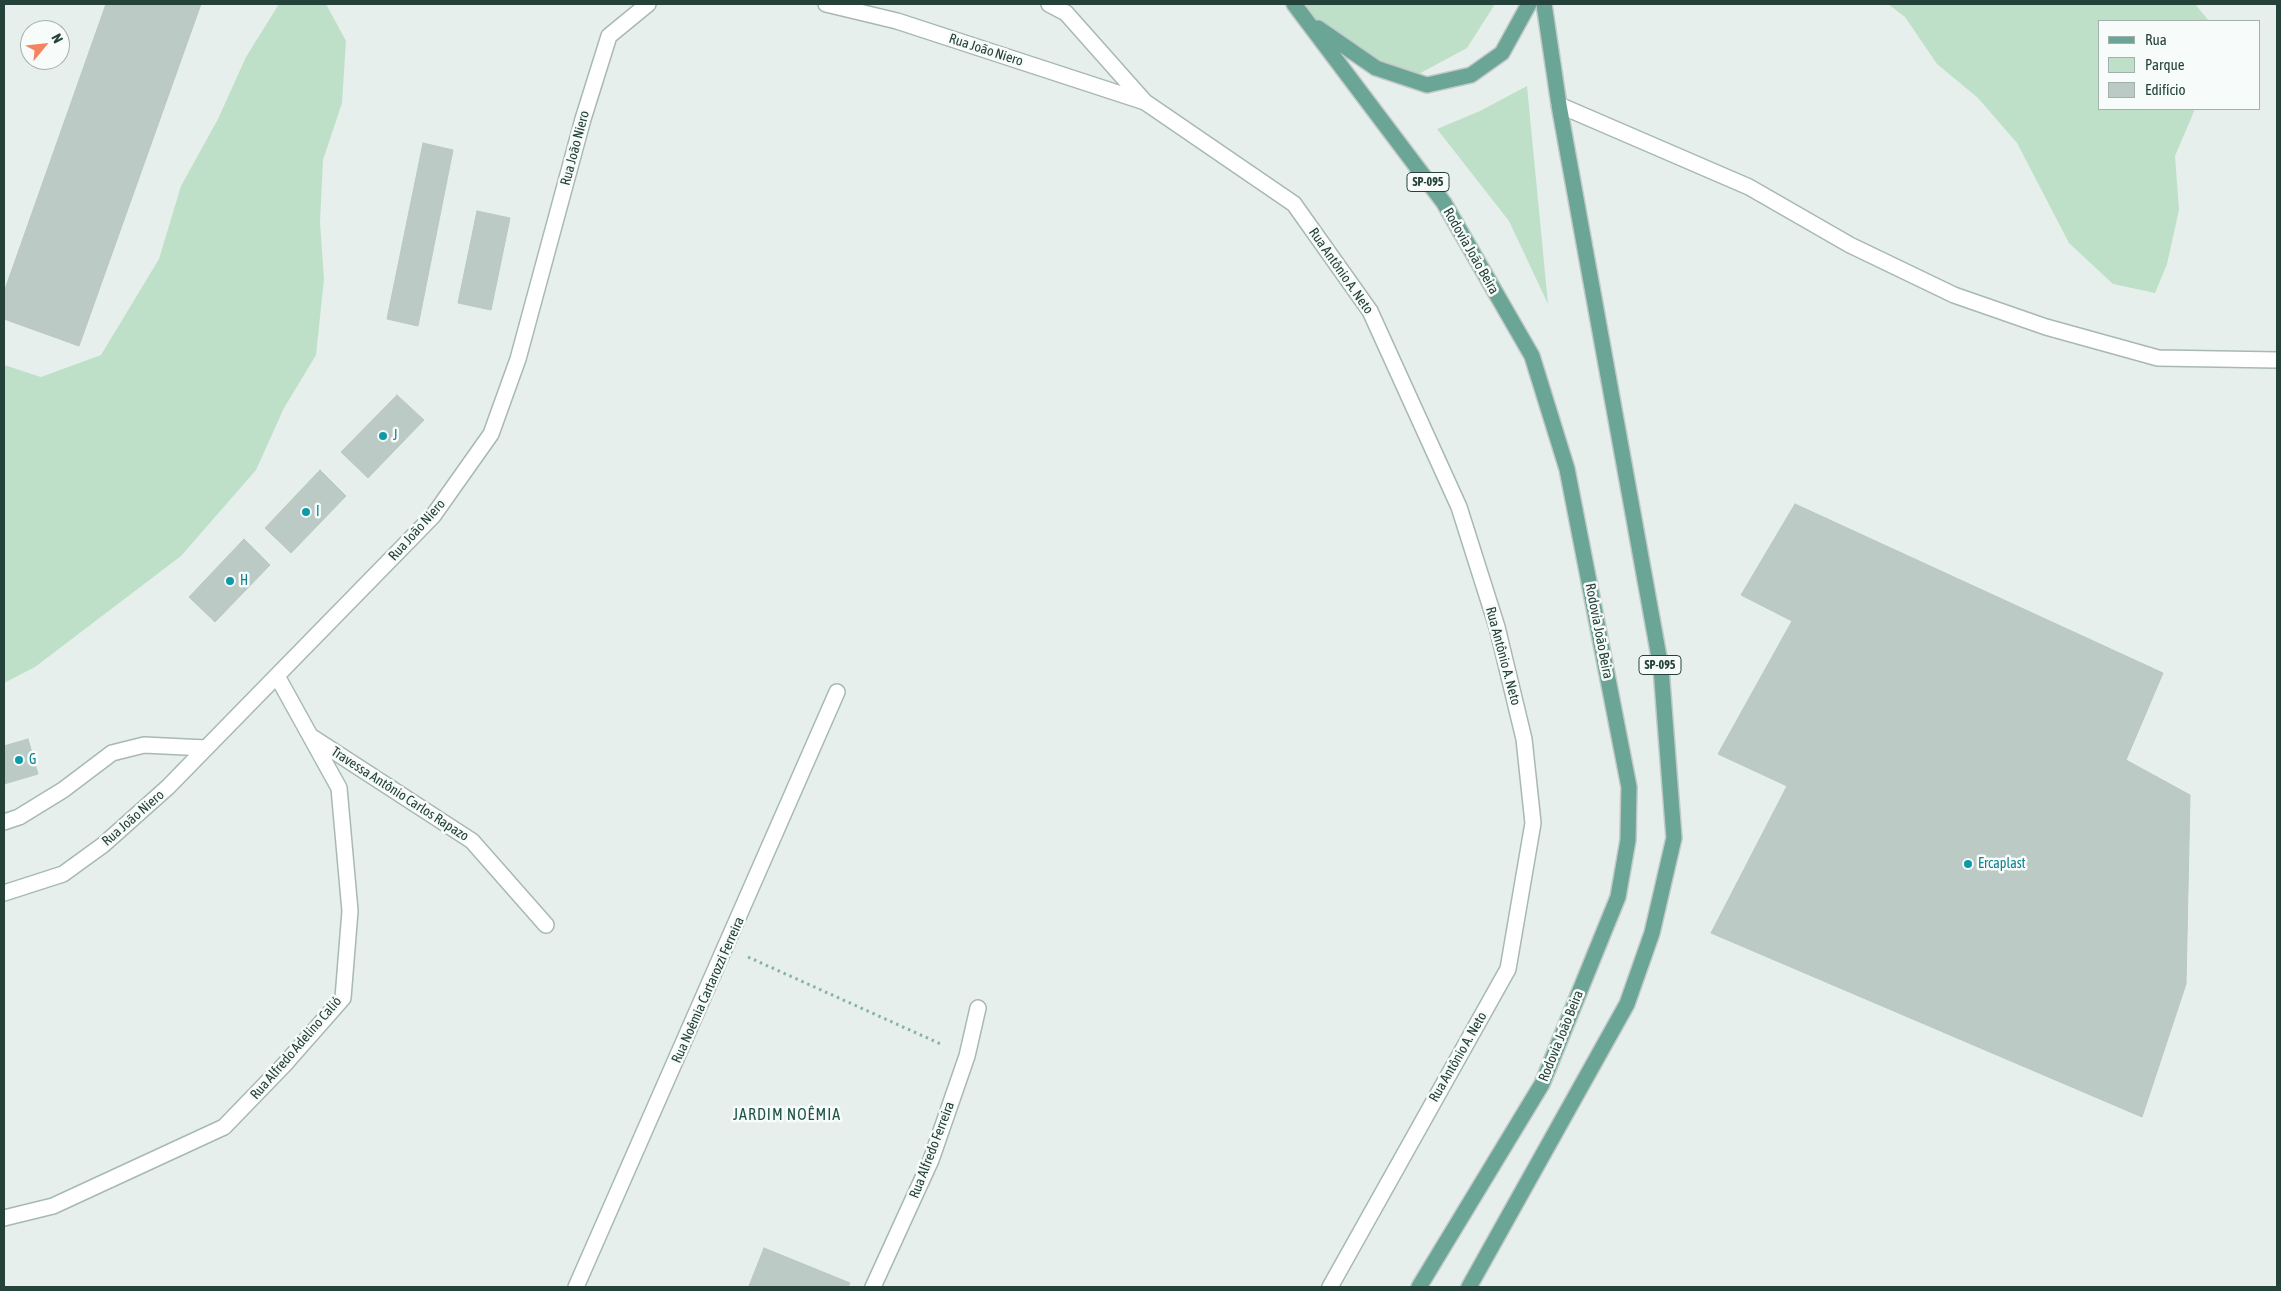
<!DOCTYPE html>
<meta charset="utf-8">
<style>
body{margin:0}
#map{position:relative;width:2281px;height:1291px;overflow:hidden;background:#e6efeb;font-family:"Asap Condensed",sans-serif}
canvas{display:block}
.frame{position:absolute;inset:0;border:5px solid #24423a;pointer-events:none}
.legend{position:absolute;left:2098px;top:20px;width:162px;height:90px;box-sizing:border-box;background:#f7fbf9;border:1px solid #a3b1ad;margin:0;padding:6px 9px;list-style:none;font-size:15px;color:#24423a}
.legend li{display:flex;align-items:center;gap:10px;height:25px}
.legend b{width:25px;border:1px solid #a3b1ad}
.north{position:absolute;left:20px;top:20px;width:50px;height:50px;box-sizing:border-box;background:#f7fbf9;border:1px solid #a3b1ad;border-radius:50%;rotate:62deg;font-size:14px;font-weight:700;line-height:20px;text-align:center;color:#24423a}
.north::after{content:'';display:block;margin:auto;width:18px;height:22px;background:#f4845f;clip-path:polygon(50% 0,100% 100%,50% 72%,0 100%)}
</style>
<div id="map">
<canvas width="2281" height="1291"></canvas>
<div class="frame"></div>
<ul class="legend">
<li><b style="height:6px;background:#6aa596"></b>Rua</li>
<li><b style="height:14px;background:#bfe0c8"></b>Parque</li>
<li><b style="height:14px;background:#bbcac4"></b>Edifício</li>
</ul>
<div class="north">N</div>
</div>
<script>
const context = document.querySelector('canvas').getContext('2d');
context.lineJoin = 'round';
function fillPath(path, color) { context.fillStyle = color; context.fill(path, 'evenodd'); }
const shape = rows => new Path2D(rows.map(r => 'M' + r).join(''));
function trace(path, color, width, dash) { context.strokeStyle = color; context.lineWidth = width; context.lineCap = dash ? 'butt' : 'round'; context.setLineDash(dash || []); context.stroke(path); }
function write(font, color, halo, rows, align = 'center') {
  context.font = font + ' "Asap Condensed",sans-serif'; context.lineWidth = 5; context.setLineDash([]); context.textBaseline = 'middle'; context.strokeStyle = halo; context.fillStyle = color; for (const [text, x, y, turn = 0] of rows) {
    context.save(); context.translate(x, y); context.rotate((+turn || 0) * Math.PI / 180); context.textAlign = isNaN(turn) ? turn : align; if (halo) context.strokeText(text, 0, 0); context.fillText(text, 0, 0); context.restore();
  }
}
fillPath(shape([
 [279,4,326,4,346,41,342,103,323,160,320,222,324,279,316,355,284,408,256,470,181,556,35,667,4,683,4,365,41,377,101,355,159,259,181,186,218,119,246,57],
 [1306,4,1495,4,1467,48,1415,76,1358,58,1314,21],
 [1888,4,2195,4,2209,21,2100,21,2100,109,2195,109,2175,156,2179,210,2167,264,2155,293,2113,284,2069,243,2017,143,1978,98,1937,64,1905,17],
 [1527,86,1548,304,1509,221,1437,129,1480,111]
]), '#bfe0c8');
const building = shape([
 [106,4,201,4,79,346,4,319,4,292,106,4],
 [423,143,453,150,418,326,387,319,423,143],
 [477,211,510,218,491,310,458,303,477,211],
 [397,395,424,420,368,478,341,452,397,395],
 [320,470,346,496,291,553,265,528,320,470],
 [1795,504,2163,673,2126,760,2190,795,2186,984,2142,1117,1711,933,1787,786,1718,754,1792,621,1741,595,1795,504],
 [244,539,270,565,215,622,189,597,244,539],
 [28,739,38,774,4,784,4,746,28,739],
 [764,1248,850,1283,848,1287,749,1286,764,1248]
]);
fillPath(building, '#bbcac4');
trace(building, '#b8c9c2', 1);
const street = shape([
 [826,4,897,21,1145,102],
 [1049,4,1066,13,1145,102,1294,204,1370,311,1459,507,1497,627,1524,739,1533,823,1508,969,1330,1287],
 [1559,105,1749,187,1850,245,1954,295,2046,327,2158,358,2277,360],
 [312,737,472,841,546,925],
 [4,822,19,817,63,790,112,753,144,745,206,748],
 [4,893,63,874,103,845,168,787,433,516,491,434,518,359,583,119,609,36,648,4],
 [4,1218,53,1206,224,1127,284,1065,343,998,350,911,339,788,277,676],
 [576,1287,837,692],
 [873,1287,931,1160,967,1056,978,1008]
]);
const primary = shape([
 [1294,4,1444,203,1532,356,1567,469,1629,787,1628,840,1618,897,1542,1084,1419,1287],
 [1318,28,1376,68,1427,85,1471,75,1502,53,1529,4],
 [1469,1287,1627,1004,1652,933,1674,838,1661,668,1559,105,1544,4]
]);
trace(street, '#a8b8b2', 18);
trace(primary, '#c2cac8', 18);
trace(shape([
 [748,957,943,1045]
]), '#86b3a5', 3, [2.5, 4]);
trace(street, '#fff', 15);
trace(primary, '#6aa596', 15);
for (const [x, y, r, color] of [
 [383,436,5,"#0f9aa8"],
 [306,512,5,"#0f9aa8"],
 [230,581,5,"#0f9aa8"],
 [19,760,5,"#0f9aa8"],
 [1968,864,5,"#0f9aa8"]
]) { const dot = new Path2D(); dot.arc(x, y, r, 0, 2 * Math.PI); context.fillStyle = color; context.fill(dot); trace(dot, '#f7fbf9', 2); }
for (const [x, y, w] of [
 [1428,182,42],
 [1660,665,42]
]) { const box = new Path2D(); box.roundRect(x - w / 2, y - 9.5, w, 19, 4); context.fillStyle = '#f7fbf9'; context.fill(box); trace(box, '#24423a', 1); }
write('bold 12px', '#24423a', null, [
 ["SP-095",1428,182],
 ["SP-095",1660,665]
]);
write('14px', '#24423a', '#f7fbf9', [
 ["Rua João Niero",986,50,18],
 ["Rua João Niero",575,148,-75],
 ["Rodovia João Beira",1471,251,60],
 ["Rua Antônio A. Neto",1341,271,55],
 ["Rua João Niero",417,530,-48],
 ["Rodovia João Beira",1599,631,79],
 ["Rua Antônio A. Neto",1503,656,75],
 ["Travessa Antônio Carlos Rapazo",400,794,33],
 ["Rua João Niero",133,818,-41],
 ["Rua Noêmia Cartarozzi Ferreira",708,990,-66],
 ["Rodovia João Beira",1561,1036,-68],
 ["Rua Alfredo Adelino Calió",296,1048,-49],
 ["Rua Antônio A. Neto",1458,1057,-60],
 ["Rua Alfredo Ferreira",932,1150,-69]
]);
write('14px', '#0d838f', '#f7fbf9', [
 ["J",393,436],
 ["I",316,512],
 ["H",240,581],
 ["G",29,760],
 ["Ercaplast",1978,864]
], 'left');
context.letterSpacing = '1px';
write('16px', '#1f5548', '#f7fbf9', [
 ["JARDIM NOÊMIA",787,1115]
]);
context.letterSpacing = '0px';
</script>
